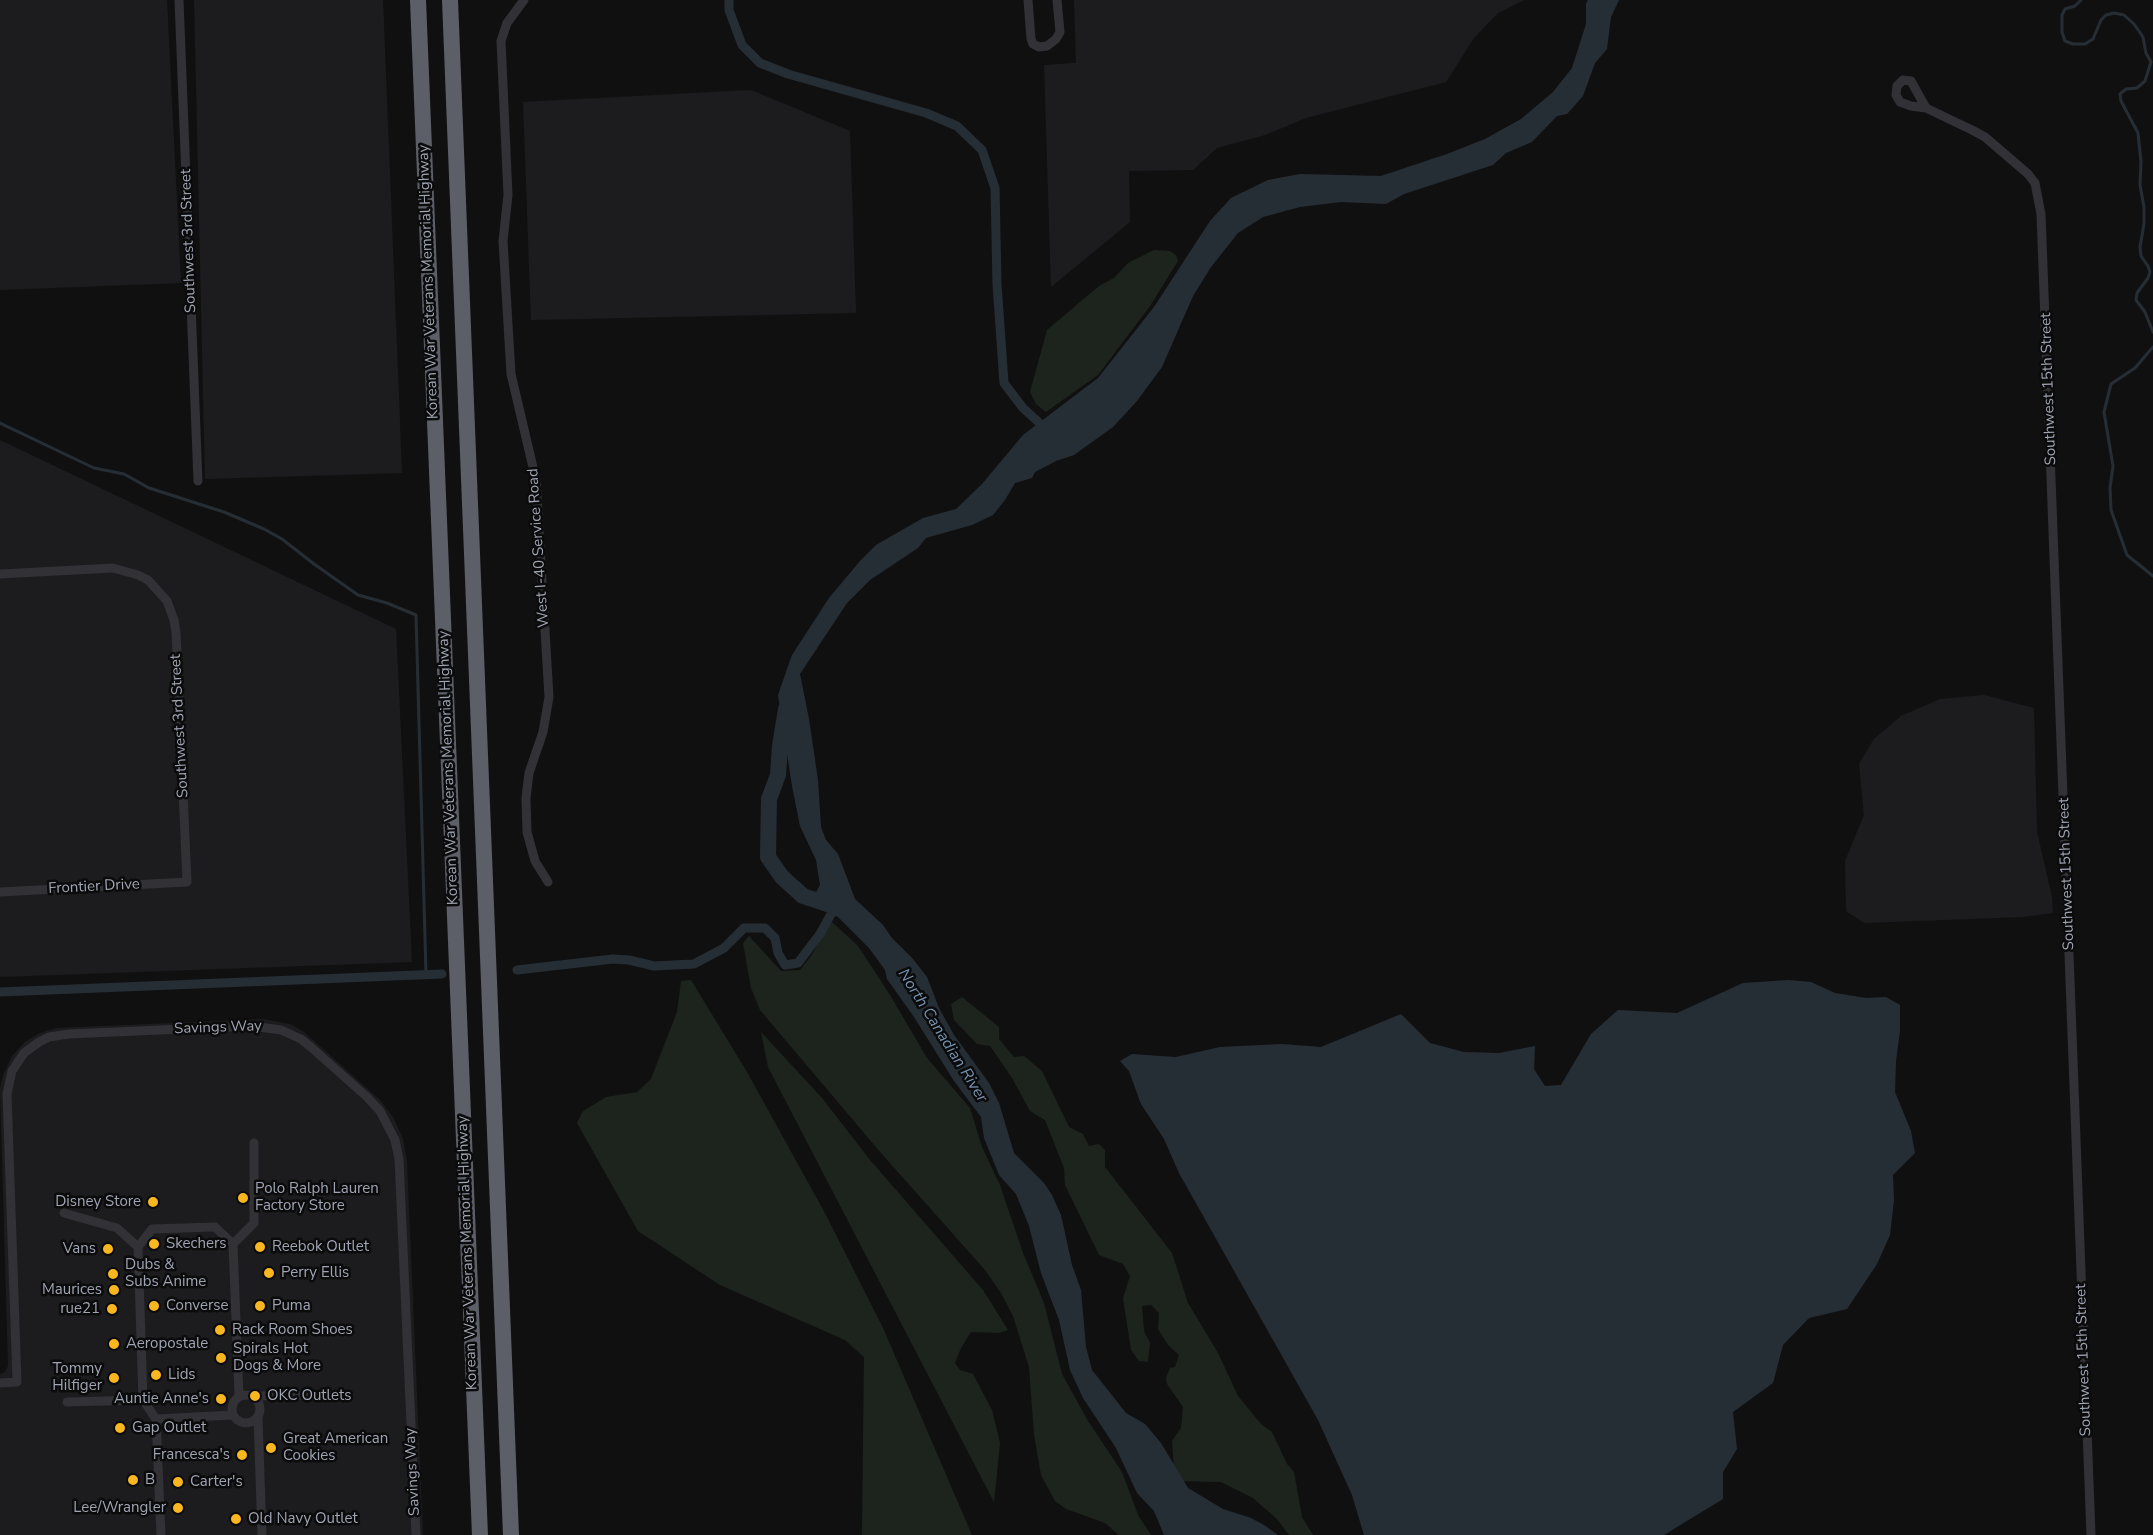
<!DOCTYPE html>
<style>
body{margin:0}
canvas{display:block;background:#101011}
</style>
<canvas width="2153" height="1535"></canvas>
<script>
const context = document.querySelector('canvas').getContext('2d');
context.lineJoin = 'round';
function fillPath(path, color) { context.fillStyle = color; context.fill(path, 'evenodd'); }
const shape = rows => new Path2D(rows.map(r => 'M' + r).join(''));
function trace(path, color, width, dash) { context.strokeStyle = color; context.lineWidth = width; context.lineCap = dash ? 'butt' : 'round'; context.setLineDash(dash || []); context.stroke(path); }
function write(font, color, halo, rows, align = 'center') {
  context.font = font + ' "Nunito Sans",sans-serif'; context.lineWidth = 5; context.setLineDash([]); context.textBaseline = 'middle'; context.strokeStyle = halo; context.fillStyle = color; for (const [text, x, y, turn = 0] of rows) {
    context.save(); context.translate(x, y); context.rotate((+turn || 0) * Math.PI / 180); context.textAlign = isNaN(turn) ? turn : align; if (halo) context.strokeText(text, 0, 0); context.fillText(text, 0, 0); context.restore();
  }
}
fillPath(shape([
 [0,0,167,0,181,283,0,290],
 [194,0,383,0,402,473,205,479],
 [1074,0,1524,0,1498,13,1474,38,1446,82,1306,118,1265,135,1217,148,1193,170,1129,171,1130,222,1051,287,1044,65,1076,63],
 [751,90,850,131,856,313,531,320,523,102],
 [0,440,396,629,412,962,0,977],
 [1984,695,2034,708,2037,832,2052,897,2053,913,2022,917,1864,923,1846,911,1845,861,1864,815,1859,764,1874,739,1901,716,1940,699],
 [263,1019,290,1024,304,1032,380,1100,393,1117,403,1139,407,1161,423,1535,0,1535,0,1374,5,1372,8,1366,0,1089,3,1075,12,1056,25,1042,40,1033,57,1028]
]), '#1c1c1e');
fillPath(shape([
 [1154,250,1170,251,1176,255,1178,261,1150,306,1098,375,1046,412,1036,404,1030,392,1047,330,1099,286,1114,278,1128,263],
 [831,921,858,946,890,995,927,1058,970,1108,982,1147,1000,1185,1023,1253,1044,1303,1062,1374,1088,1421,1122,1472,1138,1515,1151,1535,1119,1535,1105,1523,1066,1509,1055,1501,1041,1475,1034,1434,1029,1367,1013,1316,1001,1293,985,1270,881,1153,760,1010,751,988,743,943,749,936,781,971,800,970,811,956],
 [691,980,747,1072,826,1215,883,1328,972,1535,862,1535,864,1357,845,1340,720,1285,638,1231,577,1123,583,1111,606,1097,637,1092,651,1079,677,1012,681,981],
 [962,997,999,1027,999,1039,1014,1057,1024,1056,1042,1071,1069,1127,1083,1134,1089,1146,1099,1144,1105,1150,1105,1167,1172,1253,1188,1303,1218,1353,1238,1396,1261,1424,1272,1432,1287,1464,1294,1472,1302,1517,1313,1535,1289,1535,1277,1519,1253,1498,1221,1482,1180,1481,1174,1470,1172,1441,1181,1428,1183,1407,1167,1384,1166,1378,1170,1368,1175,1367,1179,1355,1168,1345,1158,1329,1159,1313,1151,1305,1142,1306,1144,1331,1150,1343,1148,1362,1139,1361,1131,1350,1123,1298,1130,1276,1123,1264,1099,1255,1065,1185,1064,1168,1045,1120,1030,1111,1012,1078,990,1046,977,1044,954,1020,951,1004],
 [761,1032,822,1098,870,1160,983,1290,1008,1330,999,1333,971,1332,961,1348,955,1363,960,1370,973,1374,992,1410,1000,1443,994,1502,768,1067]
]), '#1c241d');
fillPath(shape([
 [1588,0,1619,0,1611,17,1607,49,1595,63,1583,96,1567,114,1557,116,1532,142,1506,153,1493,165,1404,194,1386,204,1341,202,1300,207,1263,217,1238,233,1211,267,1193,296,1162,367,1137,401,1113,427,1074,455,1056,461,1035,472,1032,478,1015,483,1005,500,993,515,972,525,926,538,918,548,870,580,847,603,800,674,809,719,818,780,821,827,826,840,838,854,855,899,883,925,892,938,913,959,927,977,939,1008,954,1035,989,1083,999,1103,1014,1153,1044,1183,1052,1195,1061,1215,1072,1265,1081,1290,1086,1347,1092,1370,1126,1413,1145,1424,1161,1443,1188,1488,1223,1509,1251,1518,1264,1525,1278,1535,1164,1535,1154,1511,1137,1493,1116,1448,1083,1398,1070,1370,1059,1320,1041,1273,1029,1226,1016,1194,999,1175,984,1138,981,1117,954,1081,914,1017,887,979,885,970,869,948,838,917,809,905,820,885,816,860,800,826,792,786,778,695,792,655,829,598,860,561,876,545,923,518,956,509,982,484,1023,435,1098,378,1154,307,1210,221,1231,198,1268,180,1300,174,1381,176,1447,154,1485,139,1521,119,1553,92,1572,68,1586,24,1586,4],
 [1789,980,1811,982,1835,993,1866,998,1886,997,1900,1005,1900,1031,1896,1061,1895,1092,1911,1131,1915,1153,1893,1175,1894,1200,1890,1235,1877,1264,1847,1309,1809,1318,1783,1345,1773,1383,1733,1412,1737,1449,1723,1472,1723,1499,1664,1535,1364,1535,1352,1495,1318,1420,1179,1173,1164,1139,1141,1104,1129,1071,1120,1061,1132,1054,1176,1057,1220,1047,1282,1044,1321,1047,1401,1014,1430,1043,1464,1052,1499,1053,1535,1046,1534,1069,1545,1086,1561,1085,1591,1034,1618,1010,1677,1013,1743,983]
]), '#262e35');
trace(shape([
 [2081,0,2075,6,2065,9,2062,15,2062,32,2065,41,2073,44,2085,44,2093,39,2101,20,2106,15,2114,13,2124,15,2134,24,2143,37,2146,53,2151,62,2145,81,2137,88,2126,89,2120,94,2121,101,2138,133,2141,162,2140,185,2144,207,2144,224,2140,247,2141,256,2148,266,2150,272,2148,278,2137,293,2136,300,2145,312,2153,332],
 [2153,347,2135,368,2111,384,2104,412,2113,466,2110,488,2111,510,2127,555,2153,576],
 [0,423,94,468,124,474,149,488,224,512,264,529,282,539,314,564,358,595,387,603,416,615,426,974]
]), '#262e35', 3);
trace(shape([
 [729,0,729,10,742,45,760,63,788,74,926,113,957,126,982,150,995,188,997,284,1004,383,1023,408,1046,429],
 [517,970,613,959,629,960,654,966,694,964,724,948,744,928,765,928,775,938,778,953,785,965,798,963,820,934,835,907],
 [0,992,442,974]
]), '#262e35', 9);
trace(shape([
 [786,709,780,746,778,775,769,799,768,857,782,877,803,896,834,906]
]), '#262e35', 16);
trace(shape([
 [179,0,198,481],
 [524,0,507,23,501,41,508,195,503,241,511,374,536,480,549,697,543,732,529,773,526,798,527,832,535,861,548,882],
 [1028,0,1031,39,1033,44,1039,47,1047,46,1056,39,1060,32,1057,0],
 [1926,108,1911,81,1903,80,1897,86,1896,95,1900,102,1911,106,1926,108,1972,130,1985,137,2028,174,2035,183,2041,214,2091,1535],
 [0,574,113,568,138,575,148,580,167,601,174,620,176,632,187,882,0,892],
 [64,1213,117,1228,138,1247,152,1229,215,1227,233,1244],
 [0,1383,17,1382,7,1094,12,1071,24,1053,39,1042,49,1037,69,1034,252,1026,281,1030,301,1039,312,1048,367,1097,380,1111,395,1140,399,1159,416,1535],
 '232 1409a14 14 0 1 1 28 0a14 14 0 1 1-28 0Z',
 [251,1396,331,1395],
 [239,1397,233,1244,254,1223,254,1143],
 [143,1400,156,1419],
 [67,1402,143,1400,138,1247],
 [258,1417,262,1535],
 [161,1535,156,1419,233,1415]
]), '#313136', 9);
trace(shape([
 [418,0,480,1535],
 [450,0,511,1535]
]), '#5c5f68', 16);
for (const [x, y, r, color] of [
 [243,1198,6,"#f8b721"],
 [153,1202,6,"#f8b721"],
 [154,1244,6,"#f8b721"],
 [260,1247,6,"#f8b721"],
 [108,1249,6,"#f8b721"],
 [269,1273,6,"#f8b721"],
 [113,1274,6,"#f8b721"],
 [114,1290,6,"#f8b721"],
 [154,1306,6,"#f8b721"],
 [260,1306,6,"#f8b721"],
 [112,1309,6,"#f8b721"],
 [220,1330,6,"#f8b721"],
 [114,1344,6,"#f8b721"],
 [221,1358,6,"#f8b721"],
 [156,1375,6,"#f8b721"],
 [114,1378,6,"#f8b721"],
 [255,1396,6,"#f8b721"],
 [221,1399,6,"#f8b721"],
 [120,1428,6,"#f8b721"],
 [271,1448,6,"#f8b721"],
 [242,1455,6,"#f8b721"],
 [133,1480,6,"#f8b721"],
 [178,1482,6,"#f8b721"],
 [178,1508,6,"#f8b721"],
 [236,1519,6,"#f8b721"]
]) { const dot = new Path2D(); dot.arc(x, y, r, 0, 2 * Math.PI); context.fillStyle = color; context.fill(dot); trace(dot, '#0b0b0c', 2); }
write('15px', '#a0a5b3', '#0b0b0c', [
 ["Southwest 3rd Street",189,241,-92],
 ["Korean War Veterans Memorial Highway",429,282,-92],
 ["Southwest 15th Street",2049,389,-92],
 ["West I-40 Service Road",539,548,-94],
 ["Southwest 3rd Street",180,726,-93],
 ["Korean War Veterans Memorial Highway",449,768,-92],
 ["Southwest 15th Street",2067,874,-92],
 ["Frontier Drive",94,887,-3],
 ["Savings Way",218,1028,-2],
 ["Korean War Veterans Memorial Highway",468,1253,-92],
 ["Southwest 15th Street",2084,1360,-92],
 ["Savings Way",413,1472,-93]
]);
write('15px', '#a0a5b3', '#0b0b0c', [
 ["Polo Ralph Lauren",255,1189],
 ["Factory Store",255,1206],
 ["Disney Store",141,1202,"right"],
 ["Skechers",166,1244],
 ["Reebok Outlet",272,1247],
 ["Vans",96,1249,"right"],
 ["Dubs &",125,1265],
 ["Subs Anime",125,1282],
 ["Perry Ellis",281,1273],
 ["Maurices",102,1290,"right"],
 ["Converse",166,1306],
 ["Puma",272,1306],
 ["rue21",100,1309,"right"],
 ["Rack Room Shoes",232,1330],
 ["Aeropostale",126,1344],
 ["Spirals Hot",233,1349],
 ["Dogs & More",233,1366],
 ["Tommy",102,1369,"right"],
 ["Hilfiger",102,1386,"right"],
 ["Lids",168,1375],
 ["OKC Outlets",267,1396],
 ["Auntie Anne's",209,1399,"right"],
 ["Gap Outlet",132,1428],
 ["Great American",283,1439],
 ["Cookies",283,1456],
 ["Francesca's",230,1455,"right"],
 ["B",145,1480],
 ["Carter's",190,1482],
 ["Lee/Wrangler",166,1508,"right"],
 ["Old Navy Outlet",248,1519]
], 'left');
write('italic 16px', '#7592b0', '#0b0b0c', [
 ["North Canadian River",942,1036,58]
]);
</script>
